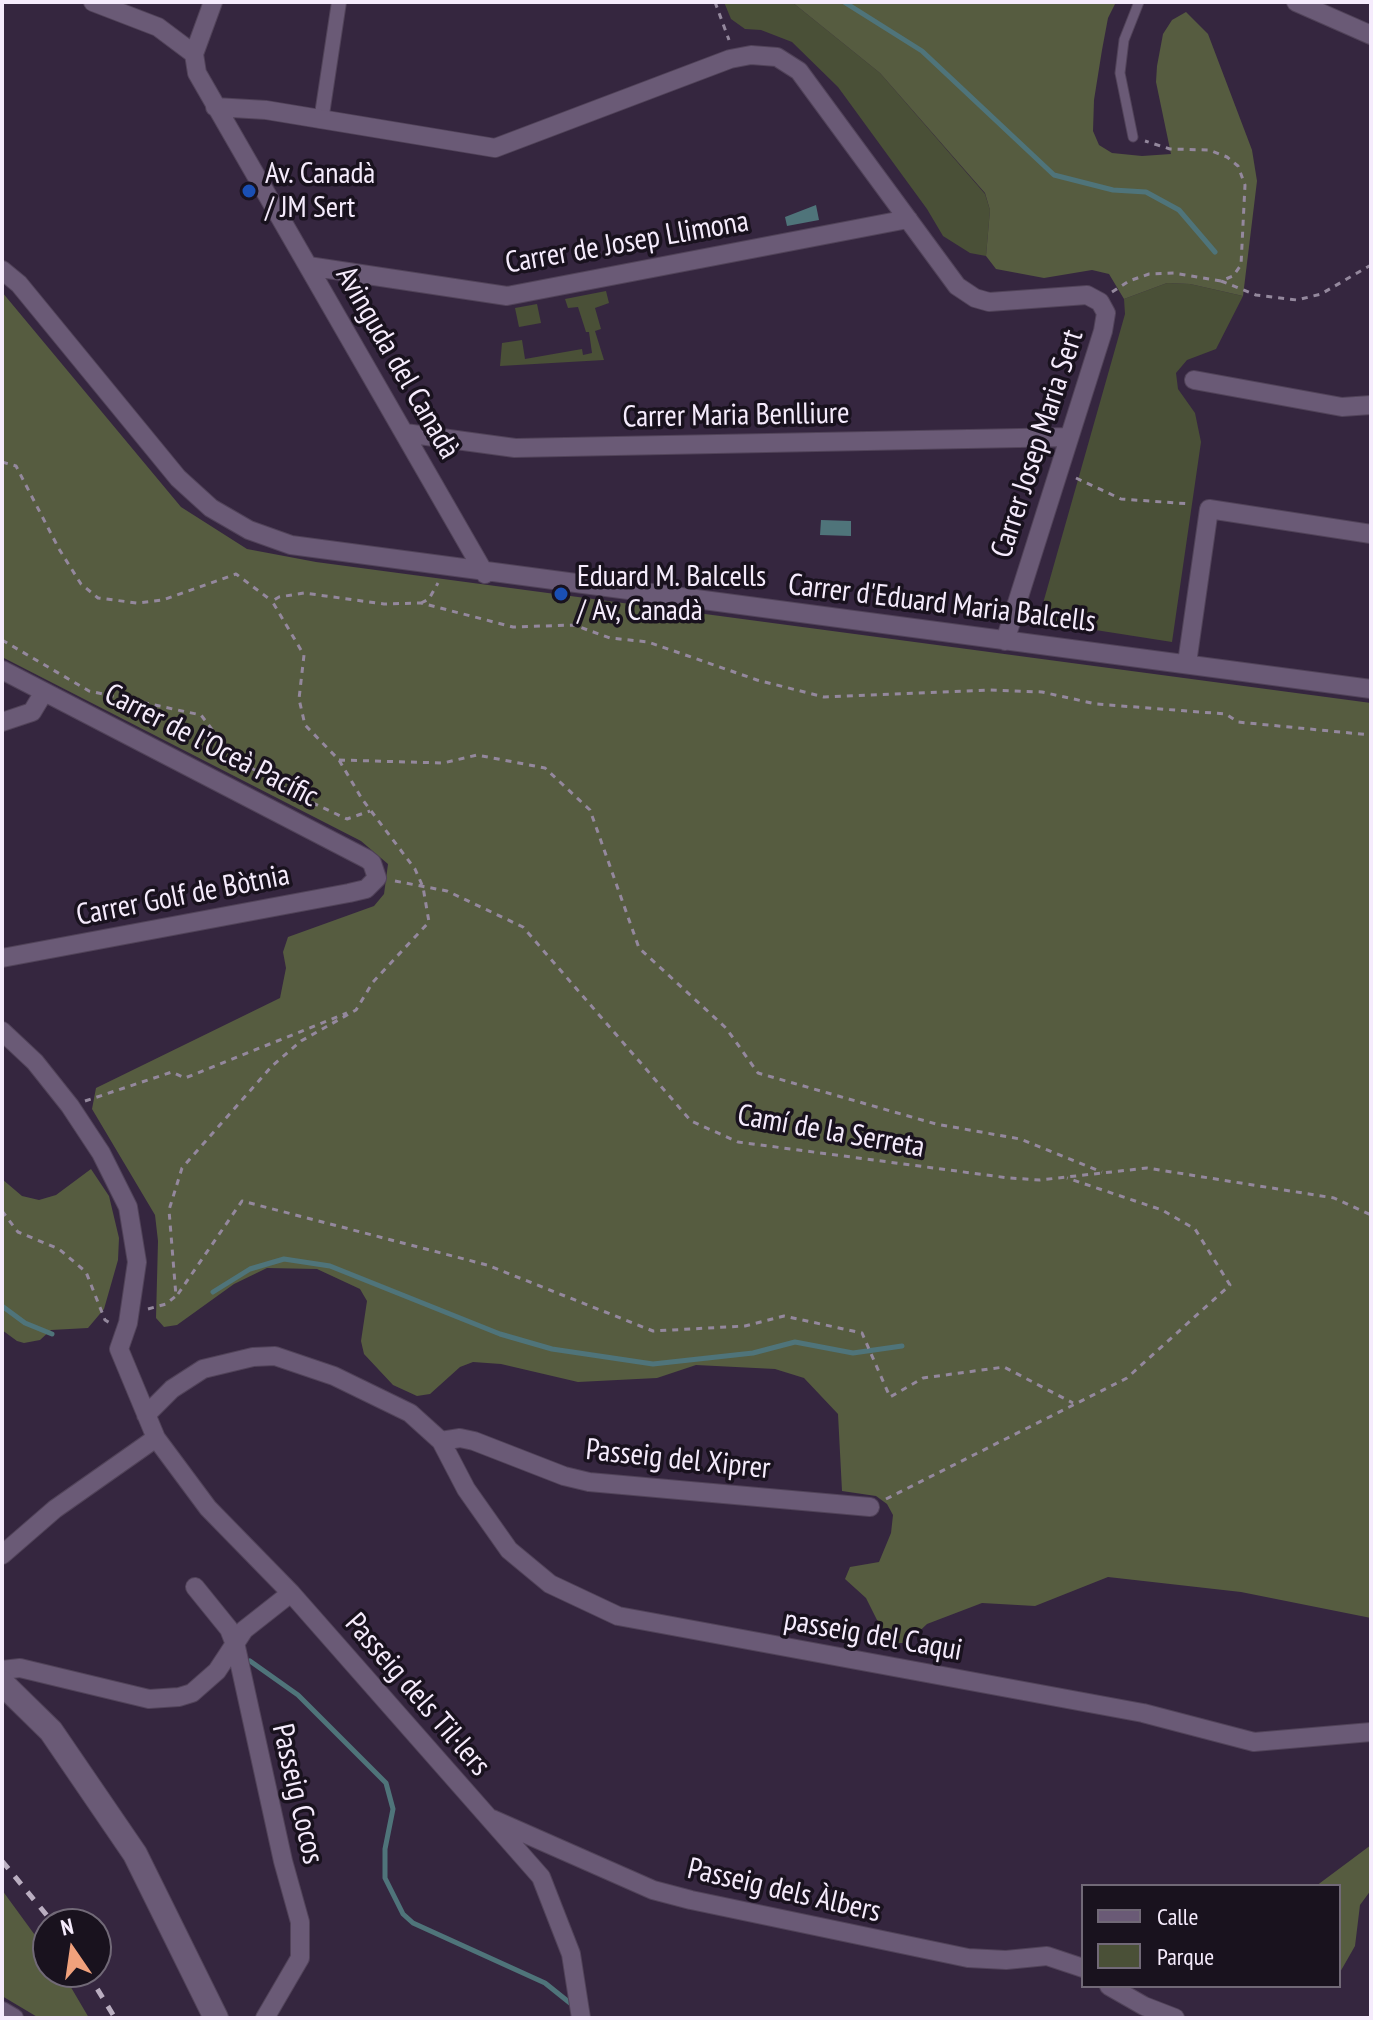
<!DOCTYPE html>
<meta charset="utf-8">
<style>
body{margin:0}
#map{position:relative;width:1373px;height:2020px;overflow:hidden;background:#35263f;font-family:"PT Sans Narrow",sans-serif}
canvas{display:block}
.frame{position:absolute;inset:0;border:4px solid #f5ebfc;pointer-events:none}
.legend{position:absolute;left:1081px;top:1884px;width:260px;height:104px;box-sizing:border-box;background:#19121e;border:2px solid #716977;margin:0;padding:10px 14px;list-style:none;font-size:24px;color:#f5ebfc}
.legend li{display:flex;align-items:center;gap:16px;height:40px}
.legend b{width:40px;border:2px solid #716977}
.north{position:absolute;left:32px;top:1908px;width:80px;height:80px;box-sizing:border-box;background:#19121e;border:2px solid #716977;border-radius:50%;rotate:347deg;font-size:22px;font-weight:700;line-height:32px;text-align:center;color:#f5ebfc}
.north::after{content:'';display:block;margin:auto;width:28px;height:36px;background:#f1a17c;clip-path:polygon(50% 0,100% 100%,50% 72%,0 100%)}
</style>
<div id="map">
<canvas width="1373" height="2020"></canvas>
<div class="frame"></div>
<ul class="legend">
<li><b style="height:10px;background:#6a5a76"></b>Calle</li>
<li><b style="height:22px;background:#4a5037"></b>Parque</li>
</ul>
<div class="north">N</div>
</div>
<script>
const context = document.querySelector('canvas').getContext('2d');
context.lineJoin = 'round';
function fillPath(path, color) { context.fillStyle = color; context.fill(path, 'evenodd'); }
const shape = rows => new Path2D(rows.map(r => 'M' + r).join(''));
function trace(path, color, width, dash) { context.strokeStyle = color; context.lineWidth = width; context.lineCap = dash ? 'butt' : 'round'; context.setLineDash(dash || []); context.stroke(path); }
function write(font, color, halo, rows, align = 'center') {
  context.font = font + ' "PT Sans Narrow",sans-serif'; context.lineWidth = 7; context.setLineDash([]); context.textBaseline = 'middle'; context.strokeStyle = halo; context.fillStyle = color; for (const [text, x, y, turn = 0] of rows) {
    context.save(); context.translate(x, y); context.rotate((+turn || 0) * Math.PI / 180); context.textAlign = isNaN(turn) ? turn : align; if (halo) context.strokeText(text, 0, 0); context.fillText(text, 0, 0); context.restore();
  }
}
fillPath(shape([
 [724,2,792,2,880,73,985,194,990,210,986,256,970,253,943,236,927,209,838,87,792,42,761,30,745,29,731,19],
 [1167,283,1190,284,1243,296,1216,349,1187,360,1176,373,1178,389,1195,413,1201,442,1172,642,1038,621,1125,314,1124,299],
 [606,291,609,303,595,308,601,329,595,331,604,360,500,366,502,343,522,340,525,359,582,349,583,355,592,353,589,332,586,332,578,307,568,308,565,299],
 [537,304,541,323,519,327,515,308]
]), '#4a5037');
fillPath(shape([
 [792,2,1116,2,1108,18,1102,50,1094,100,1093,131,1099,145,1112,153,1142,156,1171,154,1156,82,1157,66,1163,34,1172,20,1186,12,1208,34,1252,150,1257,181,1243,296,1190,284,1167,283,1124,299,1109,274,1092,270,1044,278,996,269,986,256,990,210,985,193,880,73],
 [2,292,181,507,247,549,316,562,1371,703,1371,1618,1241,1592,1108,1577,1035,1606,982,1603,927,1624,907,1643,893,1643,884,1634,866,1598,845,1579,850,1567,879,1562,891,1533,893,1515,887,1504,876,1496,842,1491,838,1414,804,1378,775,1369,696,1365,657,1378,578,1382,501,1364,473,1362,460,1367,430,1394,417,1396,393,1385,364,1354,361,1341,367,1301,360,1289,317,1269,267,1268,234,1284,177,1325,164,1327,156,1318,158,1241,155,1215,92,1109,96,1088,280,998,286,968,283,952,288,937,374,906,384,894,388,864,361,841,2,657],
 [91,1169,109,1196,119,1238,118,1260,104,1309,88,1328,51,1330,40,1340,24,1343,17,1341,2,1330,2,1179,22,1196,39,1200,56,1195],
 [1371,1845,1371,1890,1360,1905,1355,1946,1339,1974,1339,1886,1316,1886],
 [2,1890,48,1953,48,1972,62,1972,89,2018,39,2018,2,1996]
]), '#565c40');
fillPath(shape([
 [816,205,819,220,787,226,785,217],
 [821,520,851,521,851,536,820,535]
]), '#4f747a');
trace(shape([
 [844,2,922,51,1054,175,1113,190,1146,192,1179,210,1215,252],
 [213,1292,250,1269,284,1259,330,1266,500,1334,552,1349,653,1364,753,1353,795,1342,853,1353,902,1346],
 [2,1306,25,1323,52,1334],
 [250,1661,298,1695,386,1783,393,1809,385,1849,385,1878,403,1914,413,1923,545,1983,575,2007]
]), '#4f747a', 5);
const service = shape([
 [1133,137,1120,73,1124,40,1139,2]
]);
const pedestrian = shape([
 [321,121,339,2]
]);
const minor = shape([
 [93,2,158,27,194,54],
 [213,2,194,54,197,73,485,574],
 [1296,2,1371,35],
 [215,107,266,110,495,148,730,59,751,55,777,57,799,71,957,286,975,298,989,302,1087,295,1100,302,1106,313,1103,331,1005,641],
 [308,266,507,296,908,219],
 [2,270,19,284,178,478,211,508,249,530,291,545,1371,689],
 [1194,380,1342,407,1371,405],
 [405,433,515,448,1069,437],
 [1187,663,1209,509,1371,534],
 [2,670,367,859,372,863,377,878,366,889,349,893,2,958],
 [2,722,32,712,44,692],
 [2,1031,35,1062,70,1106,101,1153,128,1207,137,1262,128,1323,119,1349,156,1438,208,1508,291,1593,541,1877,571,1954,581,2018],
 [146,1415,172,1389,203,1369,253,1357,275,1356,334,1376,410,1413,441,1441,460,1438,474,1441,564,1476,589,1482,870,1507],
 [441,1441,466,1489,509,1550,550,1584,618,1616,1143,1713,1254,1742,1371,1732],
 [2,1555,55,1509,156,1438],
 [195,1587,229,1629,236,1647,283,1861,300,1922,300,1958,265,2018],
 [2,1670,20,1668,149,1699,179,1697,192,1693,217,1671,244,1630,291,1593],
 [492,1819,653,1890,691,1900,968,1958,1006,1960,1047,1956,1083,1968],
 [1109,1986,1144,2006,1175,2018],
 [2,2011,14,2018]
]);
const tertiary = shape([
 [2,1683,51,1731,135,1854,216,2018]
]);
trace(service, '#514359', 11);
trace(pedestrian, '#514359', 16);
trace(minor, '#514359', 20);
trace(tertiary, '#514359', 26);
trace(shape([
 [715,2,729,40],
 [1221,281,1256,295,1297,300,1321,294,1371,265],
 [1112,292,1129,281,1149,274,1174,273,1221,281,1233,276,1241,265,1245,185,1238,166,1227,157,1209,150,1170,149,1145,141],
 [2,462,16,466,59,549,81,584,98,598,137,603,163,600,236,574,272,601],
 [1076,478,1121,499,1191,504],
 [421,603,429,599,438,583],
 [2,640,89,691,201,715,233,757,300,797,347,819,370,811],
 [339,760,443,763,477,755,545,768,590,810,639,948,726,1028,758,1073,936,1124,1020,1139,1102,1172],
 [395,881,447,891,523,927,691,1121,738,1142,1009,1178,1040,1180,1147,1168,1334,1198,1371,1215],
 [85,1101,172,1072,185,1078,347,1013],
 [2,1211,18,1232,59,1249,86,1272,105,1320,110,1323],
 [178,1294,242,1201,487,1265,653,1331,745,1326,784,1316,862,1333,890,1397,923,1378,1004,1367,1073,1403],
 [148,1309,166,1304,176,1296,169,1210,182,1168,272,1066,301,1041,356,1010,373,982,429,922,423,887,415,869,362,799,339,760,305,725,299,699,304,655,272,601,279,597,304,593,384,604,421,603,513,627,574,625,610,638,648,642,757,680,824,697,990,690,1042,692,1096,704,1226,714,1238,722,1371,735],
 [886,1499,1127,1378,1230,1285,1195,1229,1162,1210,1067,1178]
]), '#94889d', 3, [6, 6]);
trace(service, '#6a5a76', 9);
trace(pedestrian, '#6a5a76', 14);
trace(minor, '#6a5a76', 18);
trace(tertiary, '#6a5a76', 24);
trace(shape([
 [2,1861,54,1924],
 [87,1972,115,2018]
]), '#baaec1', 5, [10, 10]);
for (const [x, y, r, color] of [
 [249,191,8,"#1a4fb4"],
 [561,594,8,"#1a4fb4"]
]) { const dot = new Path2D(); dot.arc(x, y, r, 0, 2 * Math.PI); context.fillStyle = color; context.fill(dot); trace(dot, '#19121e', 3); }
write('30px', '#f5ebfc', '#19121e', [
 ["Av. Canadà",265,174],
 ["/ JM Sert",265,208],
 ["Eduard M. Balcells",577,577],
 ["/ Av, Canadà",577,611]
], 'left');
write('30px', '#f5ebfc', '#19121e', [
 ["Carrer de Josep Llimona",627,243,-10],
 ["Avinguda del Canadà",397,363,60],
 ["Carrer Maria Benlliure",736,416,-1],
 ["Carrer Josep Maria Sert",1038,444,-72],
 ["Carrer d'Eduard Maria Balcells",942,604,7],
 ["Carrer de l'Oceà Pacífic",211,746,27],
 ["Carrer Golf de Bòtnia",183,896,-11],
 ["Camí de la Serreta",831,1132,10],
 ["Passeig del Xiprer",678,1460,6],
 ["passeig del Caqui",873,1636,10],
 ["Passeig dels Til·lers",417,1695,49],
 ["Passeig Cocos",297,1794,77],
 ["Passeig dels Àlbers",784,1891,13]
]);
</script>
